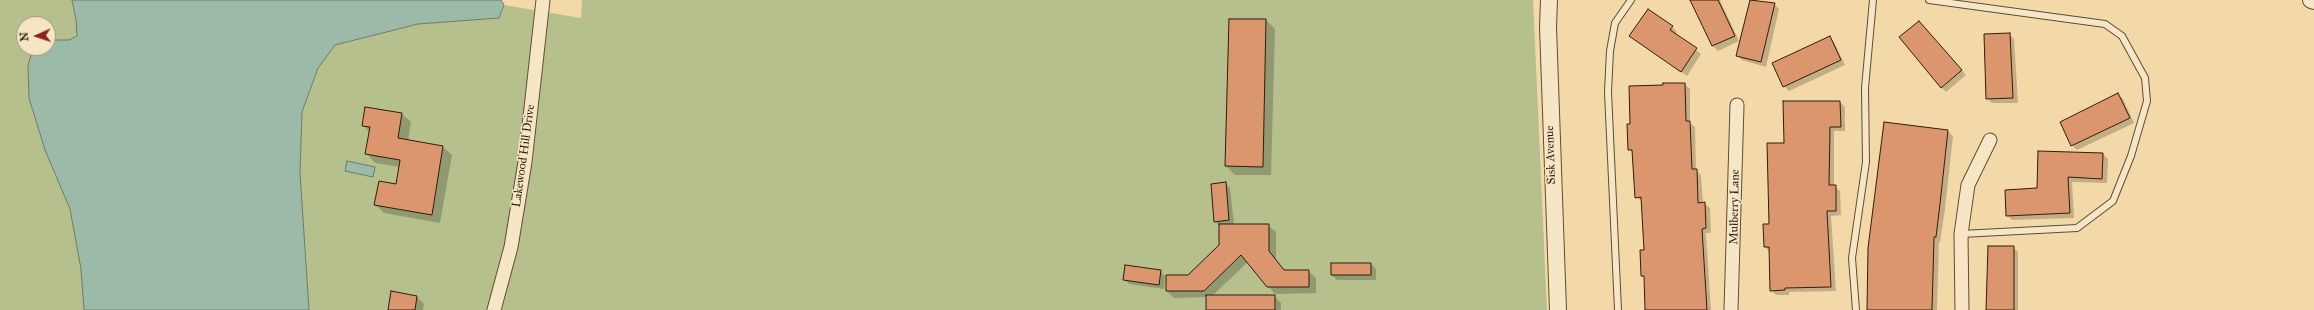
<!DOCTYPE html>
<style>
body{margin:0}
#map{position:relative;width:2314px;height:310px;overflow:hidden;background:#f3d9a8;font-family:"IM FELL Great Primer",serif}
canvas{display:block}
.north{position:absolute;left:16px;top:16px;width:40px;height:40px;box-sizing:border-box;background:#f7e6c6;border:1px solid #a7967d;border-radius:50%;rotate:267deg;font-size:11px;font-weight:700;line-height:16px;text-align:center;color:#2e1d0f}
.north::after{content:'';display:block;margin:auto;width:14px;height:18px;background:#8f2418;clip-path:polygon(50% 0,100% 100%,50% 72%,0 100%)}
</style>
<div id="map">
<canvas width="2314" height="310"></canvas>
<div class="north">N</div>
</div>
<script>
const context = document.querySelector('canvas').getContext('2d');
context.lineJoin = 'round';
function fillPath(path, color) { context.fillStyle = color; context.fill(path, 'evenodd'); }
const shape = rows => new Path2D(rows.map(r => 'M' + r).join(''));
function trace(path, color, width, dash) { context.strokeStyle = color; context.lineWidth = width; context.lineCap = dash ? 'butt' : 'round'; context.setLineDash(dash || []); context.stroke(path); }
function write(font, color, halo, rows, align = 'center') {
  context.font = font + ' "IM FELL Great Primer",serif'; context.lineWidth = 3; context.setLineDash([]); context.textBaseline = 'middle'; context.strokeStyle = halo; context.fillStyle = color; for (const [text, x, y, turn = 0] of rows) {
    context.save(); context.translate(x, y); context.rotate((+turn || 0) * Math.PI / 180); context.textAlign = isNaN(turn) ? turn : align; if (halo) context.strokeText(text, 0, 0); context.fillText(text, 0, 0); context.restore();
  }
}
fillPath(shape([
 [0,0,72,0,76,20,77,36,69,40,48,43,48,24,24,24,24,48,39,48,32,52,29,98,45,150,70,209,81,269,84,310,0,310],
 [582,0,1533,0,1547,310,309,310,300,173,302,112,318,68,335,45,418,24,499,18,504,5,581,18]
]), '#b5c08c');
const water = shape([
 [72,0,501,0,504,5,499,18,418,24,335,45,318,68,302,112,300,173,309,310,84,310,81,269,70,209,45,150,29,98,28,65,32,52,39,48,48,48,48,43,52,40,69,40,77,36,76,20,72,0],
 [347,161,375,167,373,177,345,171,347,161]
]);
fillPath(water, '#9bbaa7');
trace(water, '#6f7b6a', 1);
fillPath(shape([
 [1691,0,1720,0,1739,41,1718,51,1713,46],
 [1751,0,1774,4,1779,9,1766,67,1742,60,1737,55],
 [1266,20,1275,29,1271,175,1235,175,1226,166],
 [1672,27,1677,32,1675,34,1701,54,1687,76,1635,40],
 [2009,34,2014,39,2018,103,1992,103,1987,98],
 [1829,37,1834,42,1845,65,1789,91,1784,86],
 [1953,60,1966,75,1946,92,1941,87],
 [1685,84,1690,89,1690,123,1695,127,1696,170,1701,175,1703,203,1710,208,1711,233,1706,233,1711,310,1646,310,1645,278,1642,275,1645,251,1643,202,1636,197,1634,154,1629,149,1631,125,1630,87],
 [2118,94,2123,99,2134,123,2077,150,2072,145],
 [1840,102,1845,107,1845,131,1834,131,1834,186,1840,191,1841,215,1831,216,1836,291,1789,292,1789,295,1776,295,1771,290,1770,252,1765,247,1785,144],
 [366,108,402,114,411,122,408,141,443,147,452,155,440,223,384,213,376,205,397,185,400,167,375,163,367,154,370,133,363,125],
 [1948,131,1953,136,1945,209,1940,242,1939,242,1937,310,1868,310],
 [2103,154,2108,159,2107,183,2072,182,2074,218,2012,220,2007,215,2038,189],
 [1225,183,1230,188,1234,225,1268,225,1276,232,1276,259,1285,271,1308,271,1316,278,1316,293,1275,294,1248,262,1212,296,1274,296,1281,303,1281,310,1207,310,1207,297,1174,298,1167,291,1188,276,1220,245,1220,226,1215,221],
 [2013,247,2018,252,2018,310,1987,310],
 [1371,264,1376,269,1376,280,1337,280,1332,275],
 [1160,271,1165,276,1164,289,1129,284,1124,279],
 [417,297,424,304,423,310,389,310]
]), '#0003');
const building = shape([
 [1690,0,1718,0,1735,36,1712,46,1690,0],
 [1750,0,1775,3,1761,62,1736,56,1750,0],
 [1648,9,1673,26,1670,30,1697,48,1681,72,1629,36,1648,9],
 [1229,19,1266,19,1263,167,1225,166,1229,19],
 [1919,21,1962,70,1941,88,1899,37,1919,21],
 [2010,33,2013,98,1986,99,1984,34,2010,33],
 [1830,36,1841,60,1783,87,1772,63,1830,36],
 [1663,83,1685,83,1686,121,1690,121,1692,169,1697,169,1698,203,1705,202,1706,228,1702,229,1707,310,1645,310,1644,276,1641,276,1640,250,1644,250,1641,197,1635,198,1632,150,1628,150,1627,124,1630,124,1629,86,1663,85,1663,83],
 [2118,93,2130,118,2071,146,2060,122,2118,93],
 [1783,101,1840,101,1841,127,1830,127,1829,185,1836,185,1836,211,1827,211,1831,287,1785,288,1785,290,1770,291,1769,247,1764,247,1763,224,1769,224,1767,143,1784,143,1783,101],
 [365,107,402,113,398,138,443,146,432,215,374,205,379,181,396,184,400,160,365,154,370,127,362,126,365,107],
 [1884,122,1948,130,1940,204,1936,237,1934,237,1932,310,1867,310,1868,248,1884,122],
 [2038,151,2103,153,2102,179,2068,177,2070,213,2006,216,2005,190,2037,188,2038,151],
 [1226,182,1229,220,1214,222,1211,184,1226,182],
 [1219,224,1269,224,1269,251,1284,270,1309,270,1309,287,1267,287,1241,255,1204,291,1166,291,1166,275,1188,275,1219,245,1219,224],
 [1988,246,2014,246,2014,310,1986,310,1988,246],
 [1331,263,1371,263,1371,275,1331,275,1331,263],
 [1125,265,1161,270,1159,285,1123,280,1125,265],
 [391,291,417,296,415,310,388,310,391,291],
 [1206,295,1275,295,1275,310,1206,310,1206,295]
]);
fillPath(building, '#db966e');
trace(building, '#2e1d0f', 1);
const service = shape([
 [1929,0,2105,24,2122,36,2145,78,2147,101,2131,156,2113,201,2077,228,1961,234],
 [1618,310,1608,92,1610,51,1615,23,1631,0],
 [1856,310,1852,258,1866,162,1865,88,1873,0]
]);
const minor = shape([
 [494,310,511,247,525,162,543,0],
 [1731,310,1737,105],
 [1962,310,1961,234,1968,185,1990,140]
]);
const tertiary = shape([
 [1549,0,1548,27,1558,310],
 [2311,0,2314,1]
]);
trace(service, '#5f4c35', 8);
trace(minor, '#5f4c35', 15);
trace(tertiary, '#5f4c35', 18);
trace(service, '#f7e6c6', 6);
trace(minor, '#f7e6c6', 13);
trace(tertiary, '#f7e6c6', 16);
write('12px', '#2e1d0f', '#f7e6c6', [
 ["Sisk Avenue",1551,155,-92],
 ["Lakewood Hill Drive",524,156,-82],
 ["Mulberry Lane",1735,207,-89]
]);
</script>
